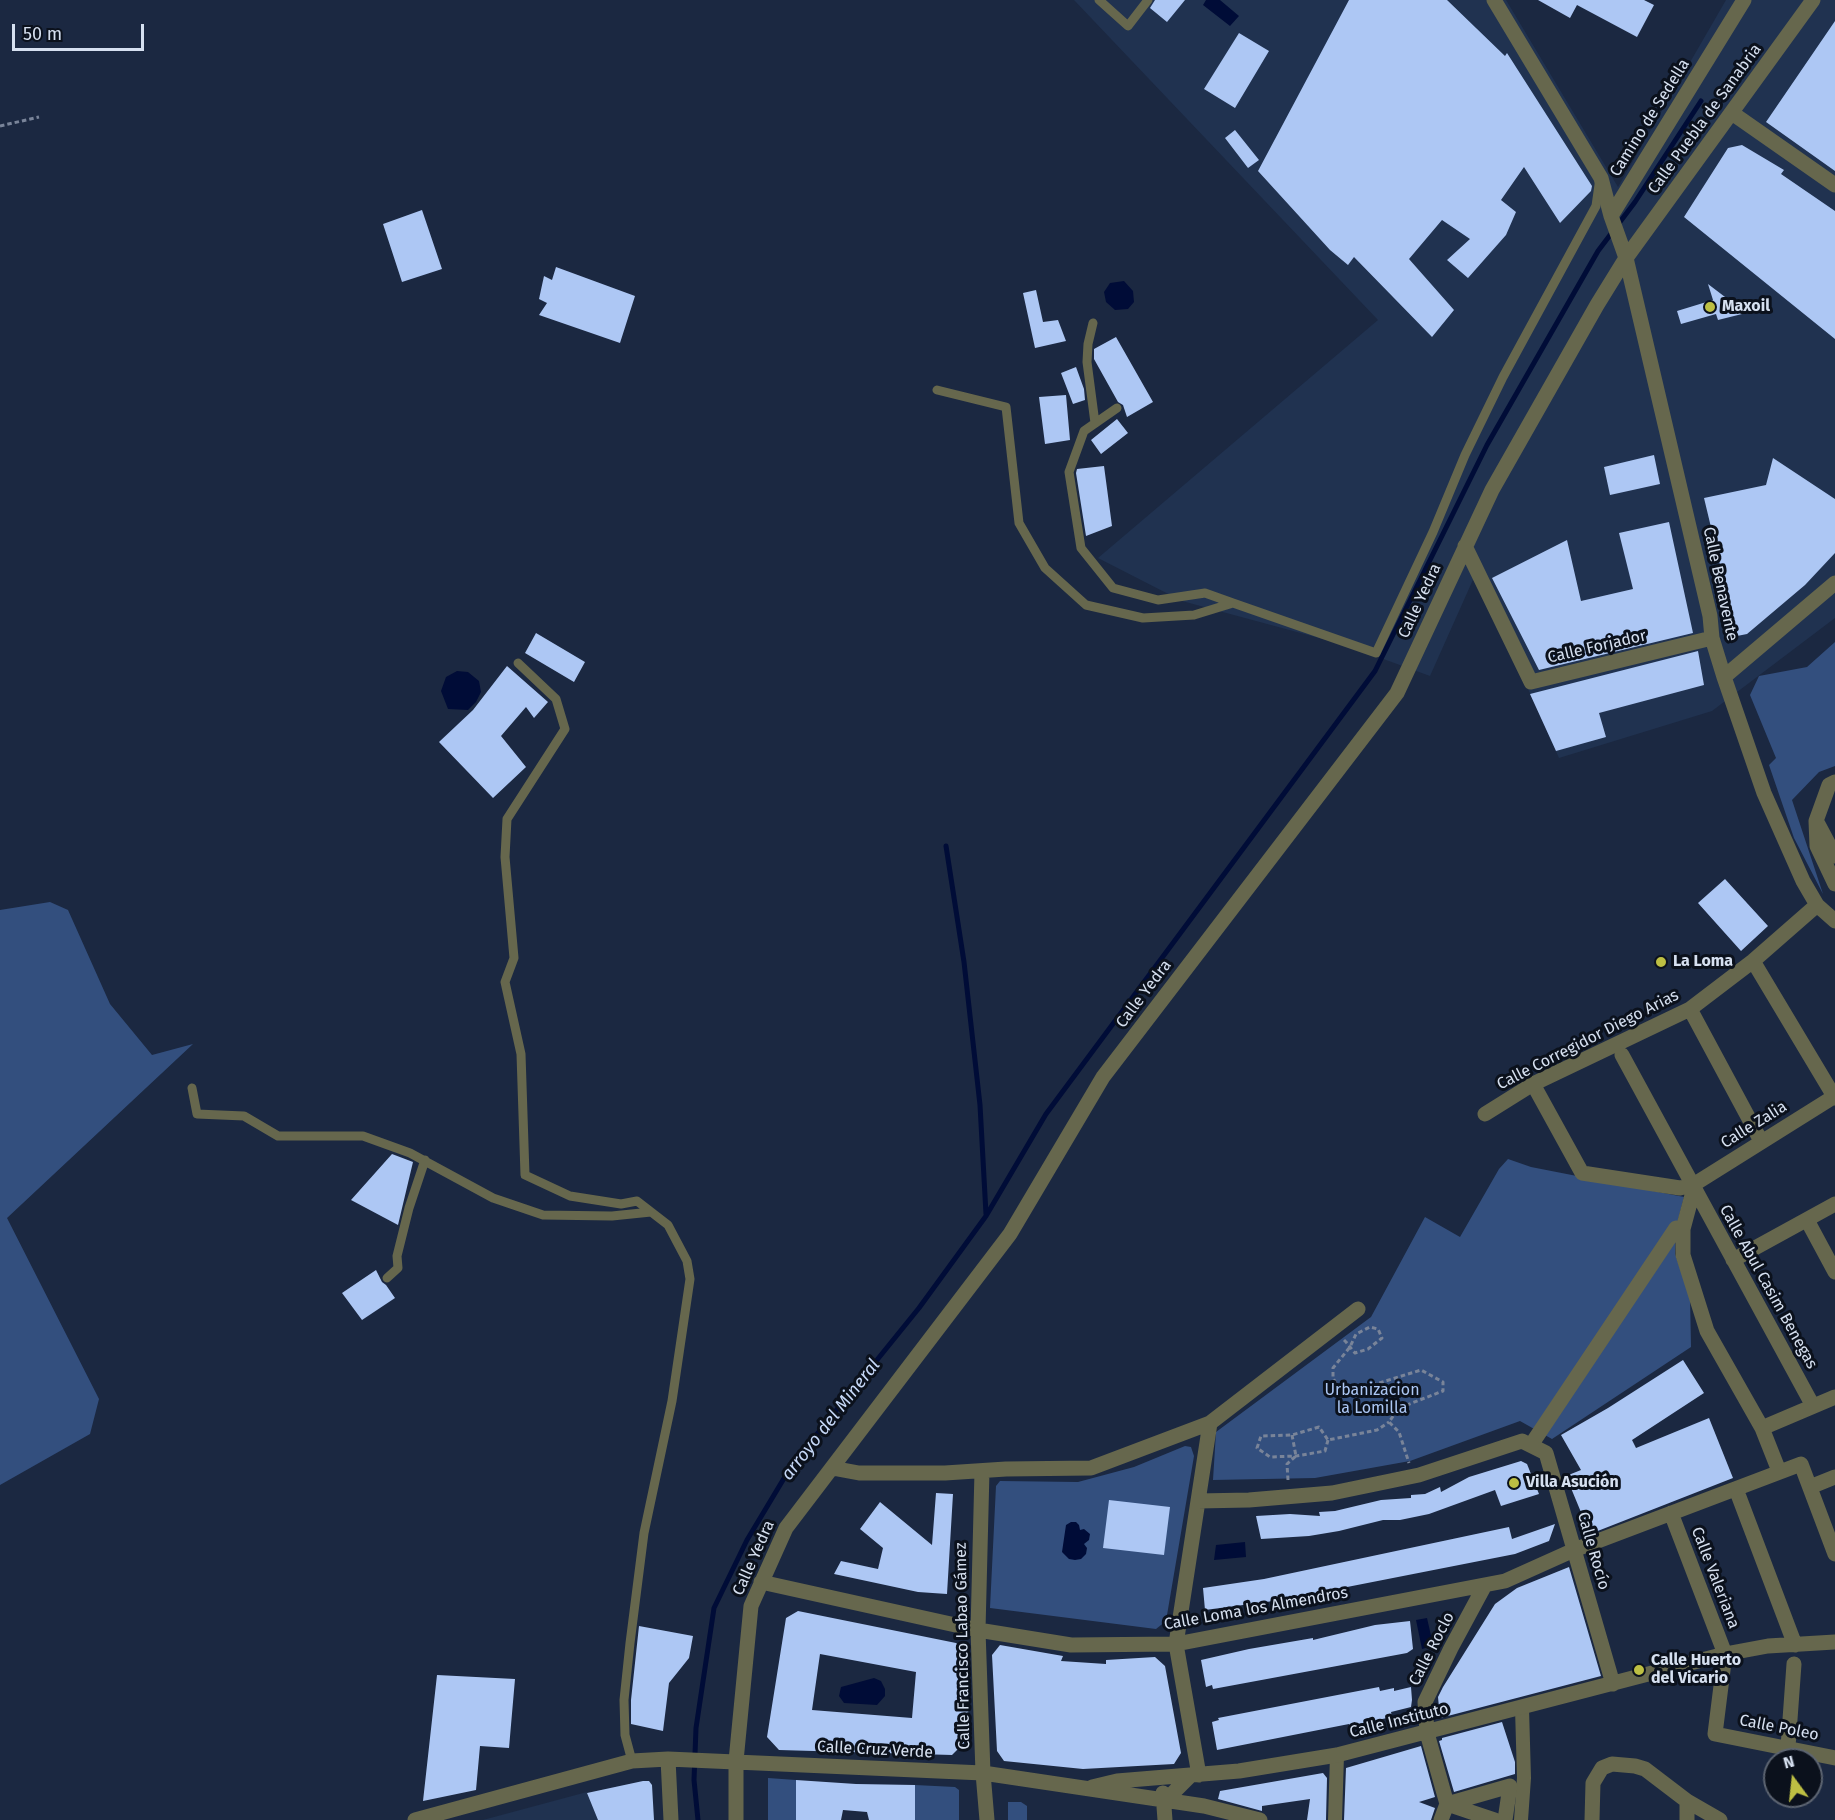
<!DOCTYPE html>
<meta charset="utf-8">
<style>
body{margin:0}
#map{position:relative;width:1835px;height:1820px;overflow:hidden;background:#1b2841;font-family:"Fira Sans",sans-serif}
canvas{display:block}
.north{position:absolute;left:1763px;top:1748px;width:60px;height:60px;box-sizing:border-box;background:#0b111c;border:2px solid #5c6471;border-radius:50%;rotate:345deg;font-size:16px;font-weight:700;line-height:24px;text-align:center;color:#d6e0f0}
.north::after{content:'';display:block;margin:auto;width:21px;height:27px;background:#bdbf43;clip-path:polygon(50% 0,100% 100%,50% 72%,0 100%)}
.scale{position:absolute;left:12px;top:24px;width:132px;height:27px;box-sizing:border-box;border:3px solid #d6e0f0;border-top:0;padding-left:8px;font-size:18px;line-height:21px;white-space:nowrap;color:#d6e0f0;-webkit-text-stroke:4px #0b111c;paint-order:stroke}
</style>
<div id="map">
<canvas width="1835" height="1820"></canvas>
<div class="north">N</div>
<div class="scale">50 m</div>
</div>
<script>
const context = document.querySelector('canvas').getContext('2d');
context.lineJoin = 'round';
function fillPath(path, color) { context.fillStyle = color; context.fill(path, 'evenodd'); }
const shape = rows => new Path2D(rows.map(r => 'M' + r).join(''));
function trace(path, color, width, dash) { context.strokeStyle = color; context.lineWidth = width; context.lineCap = dash ? 'butt' : 'round'; context.setLineDash(dash || []); context.stroke(path); }
function write(font, color, halo, rows, align = 'center') {
  context.font = font + ' "Fira Sans",sans-serif'; context.lineWidth = 6; context.setLineDash([]); context.textBaseline = 'middle'; context.strokeStyle = halo; context.fillStyle = color; for (const [text, x, y, turn = 0] of rows) {
    context.save(); context.translate(x, y); context.rotate((+turn || 0) * Math.PI / 180); context.textAlign = isNaN(turn) ? turn : align; if (halo) context.strokeText(text, 0, 0); context.fillText(text, 0, 0); context.restore();
  }
}
fillPath(shape([
 [1074,0,1506,0,1618,187,1726,0,1835,0,1835,618,1712,711,1559,758,1476,573,1430,676,1345,645,1182,601,1098,558,1378,320],
 [587,1792,598,1820,483,1820]
]), '#203250');
fillPath(shape([
 [1835,642,1835,766,1819,772,1792,800,1823,894,1794,838,1769,765,1776,758,1750,695,1759,676,1807,667],
 [50,902,68,910,110,1004,152,1055,193,1044,7,1218,99,1399,90,1434,0,1485,0,910],
 [1508,1159,1531,1167,1684,1197,1676,1228,1675,1254,1690,1296,1691,1347,1552,1439,1520,1421,1410,1461,1315,1478,1213,1480,1216,1432,1371,1317,1425,1217,1460,1237,1499,1169],
 [1185,1446,1191,1447,1194,1456,1166,1621,1156,1629,990,1608,996,1486,1000,1481,1078,1482,1134,1467],
 [768,1778,796,1780,796,1820,768,1820],
 [915,1785,955,1787,959,1790,959,1820,915,1820],
 [1008,1802,1021,1802,1027,1806,1027,1820,1008,1820]
]), '#334f7e');
fillPath(shape([
 [1206,0,1220,0,1239,16,1230,26,1203,5],
 [1124,281,1133,291,1134,302,1128,309,1115,310,1106,302,1104,292,1110,283],
 [457,671,468,672,479,681,481,692,476,702,468,710,448,709,441,691,446,677],
 [1071,1522,1076,1522,1079,1525,1080,1530,1084,1529,1090,1534,1089,1540,1084,1544,1087,1548,1086,1554,1081,1559,1075,1560,1069,1559,1062,1552,1066,1525],
 [1245,1542,1246,1557,1214,1560,1216,1545],
 [1427,1618,1432,1640,1428,1641,1429,1647,1422,1649,1416,1620],
 [874,1678,881,1681,885,1689,885,1696,877,1705,844,1703,839,1696,841,1687]
]), '#000c37');
trace(shape([
 [946,846,964,962,980,1105,986,1214],
 [698,1820,694,1780,696,1728,714,1608,747,1540,792,1465,919,1308,986,1216,1046,1114,1375,671,1487,445,1598,251,1635,202,1701,101]
]), '#000c37', 5);
fillPath(shape([
 [1155,0,1185,0,1167,22,1150,8],
 [1349,0,1447,0,1505,56,1507,53,1592,186,1591,191,1560,223,1524,167,1501,200,1516,212,1506,235,1468,278,1447,260,1470,239,1442,220,1409,259,1454,310,1432,337,1354,257,1348,265,1330,250,1258,171],
 [1538,0,1644,0,1654,5,1637,37,1577,5,1570,18],
 [1835,21,1835,171,1766,122],
 [1239,33,1269,51,1235,108,1204,89],
 [1235,130,1259,160,1248,168,1225,138],
 [1742,145,1784,170,1781,174,1835,211,1835,339,1684,217,1728,148],
 [422,210,442,269,402,282,383,224],
 [556,267,635,296,620,343,539,315,547,303,539,299,544,276,552,280],
 [1708,284,1746,313,1718,320,1716,314,1681,324,1677,311,1713,300],
 [1036,290,1043,322,1058,320,1066,341,1035,348,1023,293],
 [1116,337,1153,402,1127,417,1123,405,1118,402,1094,359,1094,349],
 [1076,367,1084,389,1085,400,1073,404,1061,373],
 [1066,395,1070,440,1045,444,1039,397],
 [1117,419,1128,433,1101,454,1091,440],
 [1654,455,1660,484,1610,495,1604,467],
 [1773,458,1835,499,1835,553,1805,585,1747,634,1737,636,1704,498,1766,485],
 [1104,466,1112,526,1086,536,1076,473,1077,469],
 [1669,522,1693,633,1539,670,1492,578,1567,540,1581,601,1633,589,1619,533],
 [536,633,585,662,574,682,525,653],
 [1698,651,1704,685,1599,713,1606,737,1556,751,1530,694],
 [507,666,548,702,534,718,526,707,501,736,526,767,493,798,439,742,473,710],
 [1725,879,1768,926,1741,951,1698,903],
 [392,1154,413,1162,398,1225,351,1200],
 [376,1270,382,1282,386,1285,395,1298,362,1320,342,1293],
 [1683,1360,1704,1393,1632,1440,1636,1448,1709,1418,1733,1478,1590,1534,1566,1476,1581,1470,1561,1435,1608,1408],
 [1521,1461,1527,1464,1539,1494,1501,1506,1495,1490,1429,1514,1400,1520,1383,1520,1339,1531,1309,1536,1261,1539,1256,1516,1290,1514,1320,1516,1319,1512,1335,1511,1381,1500,1411,1498,1411,1495,1425,1494,1440,1487,1441,1492,1469,1477],
 [936,1493,953,1494,947,1594,918,1592,834,1574,841,1561,878,1569,883,1548,860,1529,880,1502,932,1545],
 [1109,1500,1170,1507,1164,1555,1103,1548],
 [1555,1524,1549,1541,1515,1554,1281,1600,1205,1610,1203,1588,1264,1579,1509,1527,1512,1539],
 [1569,1567,1601,1676,1440,1718,1438,1697,1443,1687,1495,1604,1517,1588],
 [798,1611,956,1643,963,1649,967,1658,969,1738,952,1755,779,1750,767,1737,786,1618],
 [820,1654,916,1672,912,1718,812,1710],
 [1410,1621,1413,1649,1407,1653,1213,1689,1212,1685,1206,1687,1201,1660,1249,1649,1313,1638,1313,1640,1375,1625],
 [639,1626,693,1636,689,1658,669,1683,663,1731,631,1724,631,1700],
 [1000,1645,1063,1656,1061,1661,1106,1664,1106,1660,1155,1657,1165,1666,1181,1753,1174,1764,1083,1769,1004,1761,997,1751,992,1655],
 [437,1675,515,1679,509,1748,480,1746,476,1790,423,1801],
 [1379,1687,1380,1691,1394,1688,1394,1691,1411,1687,1412,1700,1411,1707,1391,1712,1392,1717,1363,1723,1349,1726,1349,1724,1217,1750,1212,1722,1219,1720,1218,1718],
 [1502,1722,1515,1762,1515,1774,1454,1792,1439,1741,1442,1740,1442,1738],
 [1421,1746,1435,1797,1419,1802,1435,1808,1431,1820,1344,1820,1346,1768],
 [1323,1773,1327,1778,1326,1820,1307,1820,1310,1799,1262,1806,1262,1811,1218,1799,1220,1791],
 [796,1780,856,1784,915,1785,915,1820,869,1820,867,1812,843,1810,841,1820,796,1820],
 [643,1781,649,1781,652,1785,654,1820,598,1820,587,1793]
]), '#adc7f4');
trace(shape([
 [0,126,39,117],
 [1344,1340,1346,1342,1350,1347,1355,1353,1368,1349,1382,1338,1378,1329,1370,1327,1356,1334,1350,1347,1333,1368,1333,1378,1338,1387,1350,1392,1421,1370,1443,1382,1443,1391,1399,1408,1389,1422,1399,1432,1409,1463],
 [1328,1440,1325,1451,1296,1456,1270,1457,1257,1448,1261,1436,1292,1435,1319,1427,1328,1440,1377,1430,1389,1422],
 [1288,1480,1287,1464,1296,1456,1292,1435]
]), '#798499', 3, [4.5, 3]);
trace(shape([
 [1099,0,1128,26,1148,0],
 [1093,323,1088,344,1087,362,1095,423],
 [937,390,1006,407,1019,523,1045,568,1086,605,1143,618,1194,615,1233,603,1376,653,1433,532,1465,455,1503,377,1596,206,1599,185],
 [1117,408,1084,431,1069,472,1081,548,1113,588,1158,600,1205,593,1233,603],
 [518,663,556,699,565,729,507,819,505,857,514,958,505,982,521,1054,525,1175,570,1196,621,1204,637,1201,668,1225,687,1261,690,1279,672,1401,644,1533,630,1643,624,1700,625,1735,632,1761],
 [192,1088,197,1114,244,1116,278,1136,363,1136,410,1153,493,1198,543,1215,612,1216,651,1212],
 [387,1278,398,1268,397,1256,409,1208,425,1160]
]), '#66674d', 9);
trace(shape([
 [1335,1820,1337,1755],
 [1521,1820,1524,1778,1522,1708]
]), '#66674d', 14);
trace(shape([
 [1494,0,1601,178,1611,216],
 [1744,0,1611,216,1626,258,1710,616,1712,638,1724,677,1764,793,1803,881,1817,905,1835,921],
 [1732,113,1835,185],
 [1465,546,1531,682,1712,638],
 [1724,677,1835,583],
 [1835,782,1829,785,1816,821,1817,846,1835,884],
 [1818,824,1835,856],
 [1753,961,1835,1098],
 [1690,1009,1761,1141],
 [1622,1055,1813,1406],
 [1533,1084,1582,1173,1680,1188,1693,1185,1835,1096],
 [1485,1114,1533,1084,1690,1009,1753,961,1817,905],
 [1694,1188,1683,1229,1683,1255,1707,1331,1762,1428,1779,1471],
 [1807,1220,1835,1272],
 [1733,1260,1835,1204],
 [1762,1428,1835,1397],
 [1531,1445,1676,1228],
 [832,1468,859,1473,945,1473,1006,1469,1091,1468,1210,1423,1358,1309],
 [982,1471,978,1630,983,1773,987,1820],
 [1810,1487,1835,1477],
 [1736,1489,1795,1645],
 [1198,1501,1249,1500,1332,1493,1419,1475,1522,1441,1546,1453,1613,1684],
 [1671,1513,1725,1654,1715,1734,1835,1758],
 [761,1582,978,1630,1071,1645,1176,1644,1505,1581,1574,1550,1801,1464,1835,1554],
 [1788,1747,1794,1664],
 [668,1759,671,1820],
 [1199,1775,1176,1644,1210,1423],
 [1092,1787,1117,1781,1239,1771,1337,1755,1725,1654,1768,1646,1835,1642],
 [1163,1793,1165,1820],
 [1165,1801,1190,1776],
 [1447,1804,1510,1786,1505,1820],
 [1447,1804,1495,1820],
 [415,1820,632,1761,668,1759,983,1773,1204,1806,1260,1820],
 [736,1820,736,1761,751,1606,786,1528,1010,1234,1103,1077,1397,693,1492,490,1597,305,1626,258,1813,0],
 [1441,1820,1447,1804,1427,1733,1425,1702,1451,1648,1485,1585],
 [1592,1820,1593,1783,1602,1768,1612,1764,1635,1766,1645,1769,1687,1801,1720,1820],
 [1687,1820,1687,1801]
]), '#66674d', 15);
for (const [x, y, r, color] of [
 [1710,307,6,"#bdbf43"],
 [1661,962,6,"#bdbf43"],
 [1514,1483,6,"#bdbf43"],
 [1639,1670,6,"#bdbf43"]
]) { const dot = new Path2D(); dot.arc(x, y, r, 0, 2 * Math.PI); context.fillStyle = color; context.fill(dot); trace(dot, '#0b111c', 2); }
write('16px', '#d6e0f0', '#0b111c', [
 ["Camino de Sedella",1650,118,-58],
 ["Calle Puebla de Sanabria",1705,119,-54],
 ["Calle Benavente",1720,584,78],
 ["Calle Yedra",1420,601,-65],
 ["Calle Forjador",1597,647,-13],
 ["Calle Yedra",1144,994,-53],
 ["Calle Corregidor Diego Arias",1588,1040,-27],
 ["Calle Zalia",1754,1125,-32],
 ["Calle Abul Casim Benegas",1768,1287,61],
 ["Calle Rocío",1593,1551,74],
 ["Calle Yedra",754,1558,-66],
 ["Calle Valeriana",1715,1578,69],
 ["Calle Loma los Almendros",1256,1609,-10],
 ["Calle Francisco Labao Gámez",963,1646,-91],
 ["Calle Roclo",1432,1649,-63],
 ["Calle Instituto",1399,1721,-14],
 ["Calle Poleo",1779,1728,11],
 ["Calle Cruz Verde",875,1750,3]
]);
write('bold 16px', '#d6e0f0', '#0b111c', [
 ["Maxoil",1722,307],
 ["La Loma",1673,962],
 ["Villa Asución",1526,1483],
 ["Calle Huerto",1651,1661],
 ["del Vicario",1651,1679]
], 'left');
write('16px', '#acc7f4', '#0b111c', [
 ["Urbanizacion",1372,1391],
 ["la Lomilla",1372,1409]
]);
write('italic 18px', '#c6d8f7', '#0b111c', [
 ["arroyo del Mineral",831,1420,-52]
]);
</script>
